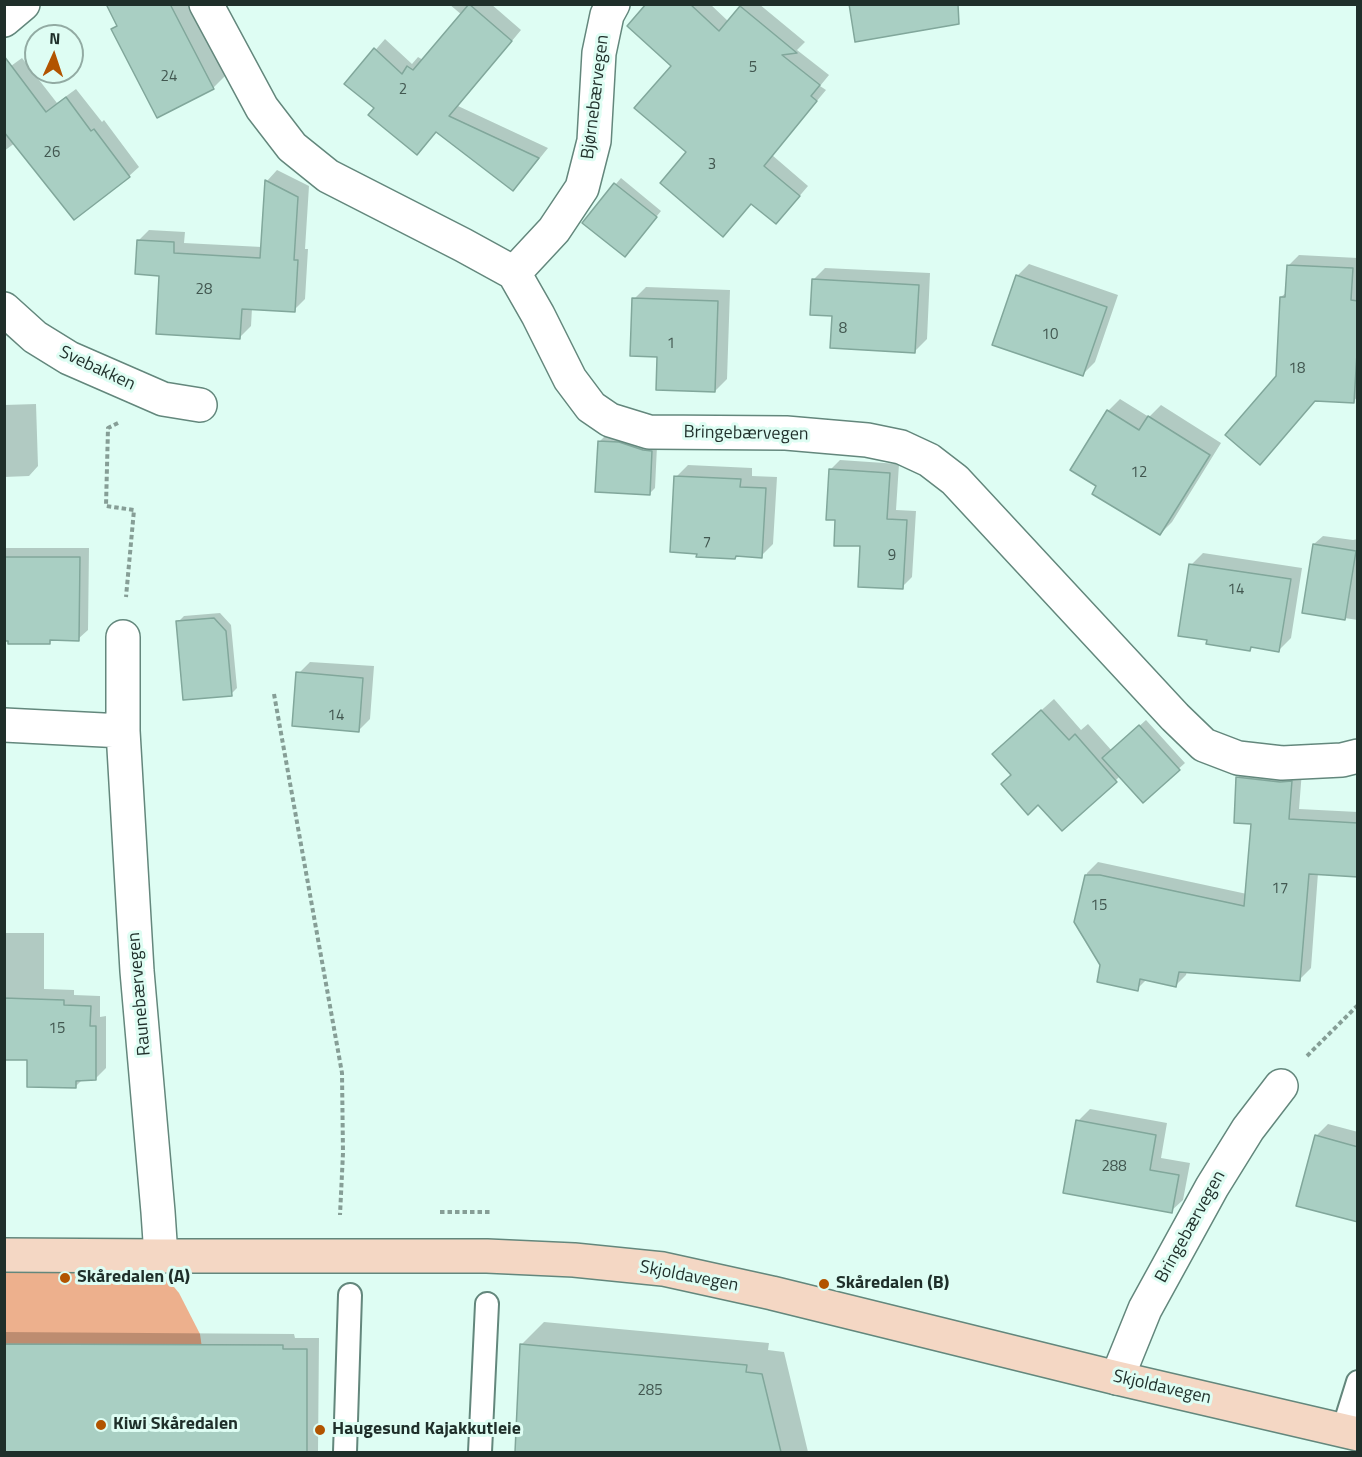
<!DOCTYPE html>
<meta charset="utf-8">
<style>
body{margin:0}
#map{position:relative;width:1362px;height:1457px;overflow:hidden;background:#defdf3;font-family:"Titillium Web",sans-serif}
canvas{display:block}
.frame{position:absolute;inset:0;border:6px solid #1f2f2a;pointer-events:none}
.north{position:absolute;left:24px;top:24px;width:60px;height:60px;box-sizing:border-box;background:#defdf3;border:2px solid #92aba3;border-radius:50%;rotate:3deg;font-size:16px;font-weight:700;line-height:24px;text-align:center;color:#1f2f2a}
.north::after{content:'';display:block;margin:auto;width:21px;height:27px;background:#b25400;clip-path:polygon(50% 0,100% 100%,50% 72%,0 100%)}
</style>
<div id="map">
<canvas width="1362" height="1457"></canvas>
<div class="frame"></div>
<div class="north">N</div>
</div>
<script>
const context = document.querySelector('canvas').getContext('2d');
context.lineJoin = 'round';
function fillPath(path, color) { context.fillStyle = color; context.fill(path, 'evenodd'); }
const shape = rows => new Path2D(rows.map(r => 'M' + r).join(''));
function trace(path, color, width, dash) { context.strokeStyle = color; context.lineWidth = width; context.lineCap = dash ? 'butt' : 'round'; context.setLineDash(dash || []); context.stroke(path); }
function write(font, color, halo, rows, align = 'center') {
  context.font = font + ' "Titillium Web",sans-serif'; context.lineWidth = 6; context.setLineDash([]); context.textBaseline = 'middle'; context.strokeStyle = halo; context.fillStyle = color; for (const [text, x, y, turn = 0] of rows) {
    context.save(); context.translate(x, y); context.rotate((+turn || 0) * Math.PI / 180); context.textAlign = isNaN(turn) ? turn : align; if (halo) context.strokeText(text, 0, 0); context.fillText(text, 0, 0); context.restore();
  }
}
fillPath(shape([
 [5,1249,145,1252,179,1293,200,1334,214,1431,215,1452,5,1452]
]), '#edb08d');
fillPath(shape([
 [113,4,188,4,225,76,213,88,113,30,118,25],
 [449,4,491,4,521,30,458,106,548,148,523,179,513,189,437,130,376,108,346,84,385,39,412,64,418,57,423,60,462,15],
 [648,4,710,4,729,22,743,4,759,4,805,42,797,50,829,75,820,86,826,90,772,155,808,186,785,213,688,152,673,66],
 [22,58,57,103,76,89,102,122,104,120,139,167,129,176,74,218,15,143,4,151,4,71],
 [277,170,309,186,305,249,308,249,305,299,294,310,252,308,251,326,240,337,161,274,138,241,149,230,185,232,184,243,262,247,267,181],
 [621,178,661,211,630,249,584,222],
 [1299,255,1358,258,1358,397,1353,401,1316,399,1260,463,1277,376,1281,297,1287,292,1288,266],
 [1029,264,1118,295,1095,362,1083,374,1017,276],
 [825,268,930,273,927,339,915,351,834,315,813,280],
 [646,287,730,290,727,379,715,391,659,355,634,299],
 [1120,399,1149,417,1161,405,1221,443,1172,522,1160,534,1098,486,1108,411],
 [36,404,38,466,29,476,4,477,4,405],
 [605,436,625,437,657,446,655,488,649,494,599,442],
 [840,460,899,464,896,510,916,511,912,577,902,587,836,519,830,470],
 [688,465,752,468,752,476,777,477,773,544,761,556,737,555,735,557,676,477],
 [1323,536,1353,540,1358,539,1358,620,1304,612,1314,544],
 [4,548,89,548,88,630,78,639,53,639,50,642,4,639],
 [1203,553,1302,568,1291,638,1279,650,1253,646,1249,649,1191,565],
 [220,613,231,625,237,688,231,694,178,622,184,616],
 [310,662,374,666,370,719,358,731,298,674],
 [1054,699,1081,730,1088,724,1112,751,1146,720,1185,763,1143,801,1120,776,1115,781,1013,774,1006,742],
 [1249,766,1302,771,1299,809,1358,812,1358,875,1318,873,1311,968,1300,979,1187,971,1186,975,1175,986,1147,979,1137,989,1102,964,1076,922,1087,873,1098,862,1247,894,1253,822,1238,777],
 [4,933,44,933,44,989,74,990,74,995,100,996,100,1017,106,1016,106,1068,95,1079,83,1079,75,1087,28,1058,4,1058],
 [1090,1109,1167,1123,1161,1158,1190,1163,1183,1200,1171,1211,1078,1121],
 [1328,1124,1358,1132,1358,1221,1316,1136],
 [544,1322,769,1343,768,1350,784,1352,808,1452,517,1452,521,1345],
 [4,1332,294,1334,295,1338,319,1338,318,1452,4,1452]
]), '#0003');
const building = shape([
 [106,4,170,4,214,89,157,118,111,29,117,26,106,4],
 [469,4,512,41,449,116,539,158,513,191,436,132,417,155,368,115,374,108,344,84,374,48,402,74,407,66,413,70,469,4],
 [646,4,690,4,719,31,740,6,797,53,782,55,820,85,811,96,817,101,764,166,800,196,776,224,751,204,723,237,660,183,686,152,634,108,671,66,627,26,646,4],
 [849,4,958,4,959,24,855,42,849,4],
 [4,56,46,112,66,97,91,131,94,129,130,177,74,220,4,132,4,56],
 [265,180,298,197,294,260,298,260,295,312,242,309,240,339,156,334,159,276,135,274,137,240,174,242,174,253,260,258,265,180],
 [614,183,657,217,625,257,582,223,614,183],
 [1287,265,1353,268,1351,300,1358,301,1358,336,1354,403,1315,401,1260,465,1225,435,1276,376,1280,297,1285,297,1287,265],
 [1016,275,1107,307,1083,376,992,345,1016,275],
 [812,279,919,285,915,353,830,348,832,316,810,315,812,279],
 [632,298,718,301,715,392,656,390,657,357,630,356,632,298],
 [1107,410,1139,430,1148,416,1210,455,1160,535,1092,494,1096,486,1070,470,1107,410],
 [598,441,619,442,643,450,652,451,650,495,595,492,598,441],
 [829,469,890,473,887,519,907,520,903,589,858,587,860,546,834,546,835,520,826,520,829,469],
 [674,476,741,479,740,487,766,488,762,558,736,556,735,559,696,557,697,554,670,552,674,476],
 [1313,544,1356,551,1345,620,1302,613,1313,544],
 [4,557,80,557,79,641,50,640,50,644,8,644,8,641,4,641,4,557],
 [1189,564,1291,579,1279,652,1251,647,1250,651,1206,644,1207,640,1178,636,1189,564],
 [214,618,226,631,232,696,183,700,176,621,214,618],
 [296,672,363,678,359,732,292,726,296,672],
 [1041,710,1069,740,1075,734,1117,782,1062,831,1038,805,1028,815,1001,784,1011,775,992,754,1041,710],
 [1139,725,1180,770,1143,803,1102,758,1139,725],
 [1236,777,1280,782,1292,781,1289,819,1358,823,1358,877,1309,874,1300,981,1179,972,1176,987,1140,979,1138,991,1097,982,1100,965,1074,922,1085,875,1100,875,1244,906,1251,824,1234,823,1236,777],
 [4,998,64,1000,64,1005,91,1006,90,1026,96,1026,96,1080,76,1081,76,1088,27,1087,27,1060,4,1060,4,998],
 [1076,1120,1156,1135,1150,1170,1179,1175,1172,1213,1063,1193,1076,1120],
 [1315,1135,1358,1147,1358,1222,1296,1206,1315,1135],
 [4,1344,283,1345,283,1349,307,1349,307,1452,4,1452,4,1344],
 [520,1344,747,1365,746,1372,762,1374,781,1452,515,1452,520,1344]
]);
fillPath(building, '#a9cfc3');
trace(building, '#81a79b', 1.5);
const service = shape([
 [1343,1430,1358,1382],
 [345,1452,350,1295],
 [480,1452,487,1304]
]);
const minor = shape([
 [206,4,262,108,292,147,328,176,463,245,514,273,538,315,570,379,591,407,610,420,649,432,786,433,867,440,901,447,929,460,955,480,1175,717,1204,745,1238,758,1282,763,1342,760,1358,756],
 [4,20,23,4],
 [514,273,554,230,582,188,594,141,599,53,607,15,613,4],
 [4,309,35,337,69,358,163,399,200,405],
 [123,637,123,731,137,971,158,1212,161,1256],
 [4,725,123,731],
 [1117,1378,1145,1309,1212,1187,1248,1129,1281,1086]
]);
const secondary = shape([
 [4,1255,161,1256,487,1256,574,1260,663,1269,772,1293,1117,1378,1358,1434]
]);
trace(service, '#63877c', 26);
trace(minor, '#63877c', 36);
trace(secondary, '#63877c', 36);
trace(shape([
 [118,423,108,428,106,506,134,510,126,597],
 [274,694,342,1073,343,1153,340,1215],
 [1307,1056,1358,1005],
 [440,1212,490,1212]
]), '#869e96', 4, [4.5, 3]);
trace(service, '#fff', 22);
trace(minor, '#fff', 33);
trace(secondary, '#f4d7c4', 33);
for (const [x, y, r, color] of [
 [65,1278,6,"#b25400"],
 [824,1284,6,"#b25400"],
 [101,1425,6,"#b25400"],
 [320,1430,6,"#b25400"]
]) { const dot = new Path2D(); dot.arc(x, y, r, 0, 2 * Math.PI); context.fillStyle = color; context.fill(dot); trace(dot, '#defdf3', 2); }
write('15px', '#425750', null, [
 ["5",753,68],
 ["24",169,77],
 ["2",403,90],
 ["26",52,153],
 ["3",712,165],
 ["28",204,290],
 ["8",843,329],
 ["10",1050,335],
 ["1",671,344],
 ["18",1297,369],
 ["12",1139,473],
 ["7",707,543],
 ["9",892,556],
 ["14",1236,590],
 ["14",336,716],
 ["17",1280,889],
 ["15",1099,906],
 ["15",57,1029],
 ["288",1114,1167],
 ["285",650,1391]
]);
write('18px', '#1f2f2a', '#defdf3', [
 ["Bjørnebærvegen",596,97,-83],
 ["Svebakken",97,369,25],
 ["Bringebærvegen",746,434,1],
 ["Raunebærvegen",140,994,-95],
 ["Bringebærvegen",1191,1227,-61],
 ["Skjoldavegen",689,1277,11],
 ["Skjoldavegen",1162,1388,13]
]);
write('bold 18px', '#1f2f2a', '#defdf3', [
 ["Skåredalen (A)",77,1278],
 ["Skåredalen (B)",836,1284],
 ["Kiwi Skåredalen",113,1425],
 ["Haugesund Kajakkutleie",332,1430]
], 'left');
</script>
